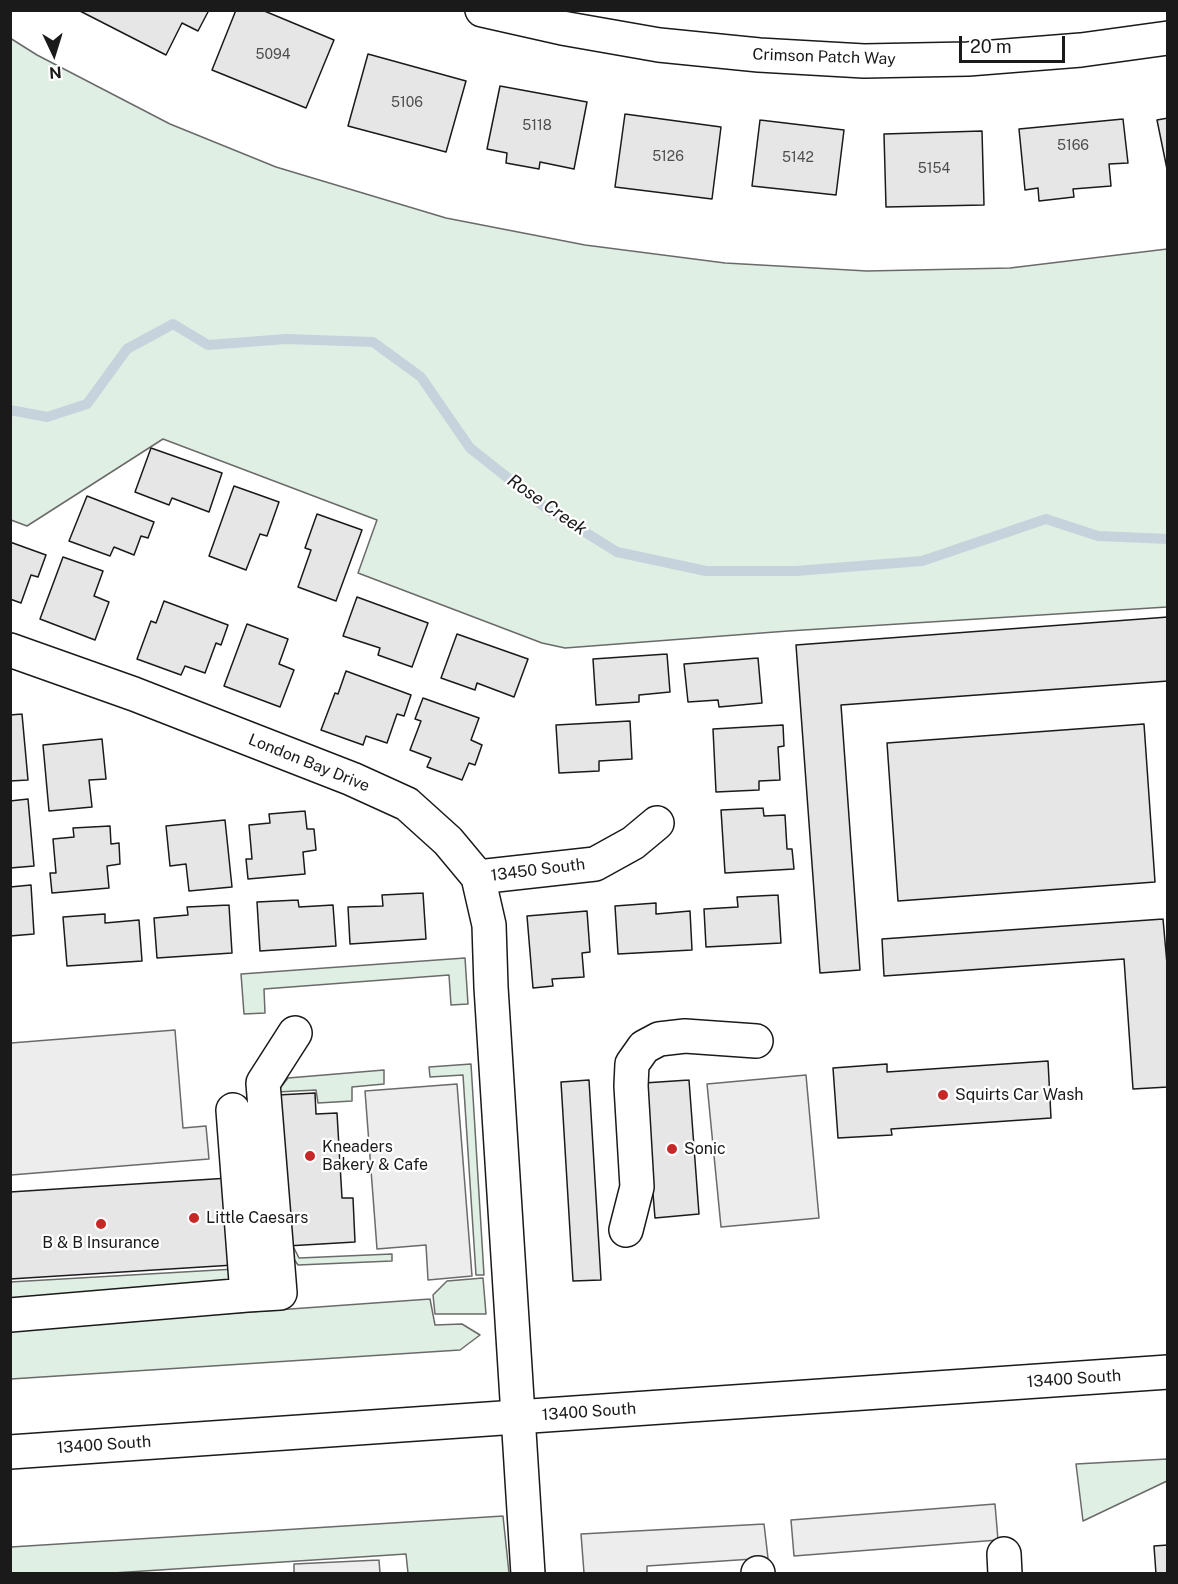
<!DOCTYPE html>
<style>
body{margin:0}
#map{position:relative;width:1178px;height:1584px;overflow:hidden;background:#fff;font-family:"Public Sans",sans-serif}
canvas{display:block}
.frame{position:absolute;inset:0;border:12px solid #1a1a1a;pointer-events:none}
.north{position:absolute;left:24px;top:24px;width:60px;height:60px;-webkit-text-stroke:4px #fff;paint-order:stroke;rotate:176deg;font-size:16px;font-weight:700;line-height:24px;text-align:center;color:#1a1a1a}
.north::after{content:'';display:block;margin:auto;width:21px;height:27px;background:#1a1a1a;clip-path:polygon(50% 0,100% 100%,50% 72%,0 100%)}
.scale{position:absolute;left:959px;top:36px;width:106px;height:27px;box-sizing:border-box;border:3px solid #1a1a1a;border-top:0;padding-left:8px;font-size:18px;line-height:21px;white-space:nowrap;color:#1a1a1a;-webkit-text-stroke:4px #fff;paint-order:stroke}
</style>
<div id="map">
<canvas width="1178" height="1584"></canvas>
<div class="frame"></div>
<div class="north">N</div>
<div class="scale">20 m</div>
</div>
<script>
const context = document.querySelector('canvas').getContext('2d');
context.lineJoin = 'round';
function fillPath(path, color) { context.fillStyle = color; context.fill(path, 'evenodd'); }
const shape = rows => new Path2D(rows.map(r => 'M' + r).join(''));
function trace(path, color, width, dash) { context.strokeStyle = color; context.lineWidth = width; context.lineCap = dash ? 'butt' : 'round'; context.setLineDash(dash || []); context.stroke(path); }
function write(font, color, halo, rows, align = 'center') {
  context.font = font + ' "Public Sans",sans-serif'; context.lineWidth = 4.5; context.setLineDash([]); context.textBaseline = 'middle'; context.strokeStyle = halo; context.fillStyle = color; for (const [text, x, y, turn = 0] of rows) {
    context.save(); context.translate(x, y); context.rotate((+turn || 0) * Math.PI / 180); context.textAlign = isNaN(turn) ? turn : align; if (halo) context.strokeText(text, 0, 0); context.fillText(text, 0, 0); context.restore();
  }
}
const green = shape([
 [10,38,37,55,170,124,276,167,446,218,585,245,725,263,867,271,1010,268,1167,249,1167,607,788,631,565,648,542,643,358,573,377,520,163,439,27,526,11,520,10,38],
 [465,958,468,1004,451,1005,449,975,264,989,265,1013,244,1014,241,974,465,958],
 [471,1064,484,1275,476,1275,463,1075,430,1077,429,1067,471,1064],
 [384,1070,384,1084,352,1087,352,1101,318,1103,316,1090,277,1092,288,1078,384,1070],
 [294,1248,299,1258,392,1254,392,1261,298,1265,287,1249,294,1248],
 [235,1269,229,1287,11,1302,10,1282,235,1269],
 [483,1278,486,1314,435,1314,433,1295,447,1281,483,1278],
 [430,1299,435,1325,462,1324,480,1335,460,1350,11,1379,11,1329,430,1299],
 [1167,1459,1167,1481,1083,1521,1076,1464,1167,1459],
 [503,1516,509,1573,408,1573,406,1554,113,1573,11,1573,11,1547,503,1516]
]);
fillPath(green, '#e0efe3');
trace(green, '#6a6a6a', 1.5);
const parking = shape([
 [175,1030,183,1128,206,1126,209,1159,11,1175,11,1043,175,1030],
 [806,1075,819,1218,721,1227,707,1084,806,1075],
 [457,1084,472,1276,428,1280,426,1245,377,1249,365,1091,457,1084],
 [995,1504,998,1540,794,1556,791,1520,995,1504],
 [764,1524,768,1558,647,1566,647,1573,584,1573,581,1534,764,1524],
 [379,1560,380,1573,294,1573,294,1564,379,1560]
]);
fillPath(parking, '#ededed');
trace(parking, '#6a6a6a', 1.5);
trace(shape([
 [10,410,47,417,87,404,127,349,173,324,208,345,286,339,373,342,421,377,470,448,546,508,617,552,706,571,796,571,922,561,1046,519,1098,536,1168,539]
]), '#c6d2dc', 10);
const building = shape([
 [78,10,209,10,198,31,182,23,166,55,78,10],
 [236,10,262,10,334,40,306,108,212,70,236,10],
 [368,54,466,81,446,152,348,126,368,54],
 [500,86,587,102,574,169,540,162,539,169,506,163,507,153,487,149,500,86],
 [625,114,721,127,712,199,615,187,625,114],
 [1168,118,1168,174,1157,120,1168,118],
 [1123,119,1128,163,1109,164,1111,186,1073,189,1074,197,1039,201,1038,188,1025,190,1019,129,1123,119],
 [760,120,844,130,836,195,752,186,760,120],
 [982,131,984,205,886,207,884,134,982,131],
 [151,448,222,473,209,512,172,498,169,505,135,492,151,448],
 [234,486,279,502,267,536,260,534,246,570,209,556,234,486],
 [87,496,154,522,148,538,141,536,134,555,114,547,110,556,69,541,87,496],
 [317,514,362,530,336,601,298,587,311,550,305,548,317,514],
 [10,542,46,555,38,577,31,575,21,603,10,599,10,542],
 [63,557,103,571,94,596,109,602,95,640,40,619,63,557],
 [357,597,428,623,412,667,378,655,380,648,343,636,357,597],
 [164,601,228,625,221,645,216,643,205,673,185,666,181,675,137,659,151,621,156,623,164,601],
 [1168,617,1168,681,841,705,860,970,820,973,796,645,1168,617],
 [247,624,288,639,279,664,294,670,280,707,224,686,247,624],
 [457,634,528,659,514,697,477,683,475,690,441,678,457,634],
 [667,654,670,692,639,695,639,702,596,705,593,659,667,654],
 [758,658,762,703,719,707,718,700,688,702,684,664,758,658],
 [346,671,411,695,404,716,397,714,387,743,366,736,363,745,321,730,335,693,338,694,346,671],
 [423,698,479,718,471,740,482,745,475,765,469,763,462,780,427,767,431,758,410,750,421,721,415,719,423,698],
 [22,714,28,780,10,781,10,715,22,714],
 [630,721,632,759,599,761,599,771,559,773,556,725,630,721],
 [1144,724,1155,882,898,901,887,743,1144,724],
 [783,725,784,746,778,747,780,780,759,781,759,790,716,792,713,729,783,725],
 [102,739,106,779,89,780,92,807,49,811,43,745,102,739],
 [28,799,34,866,10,868,10,801,28,799],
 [763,808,764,816,785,815,787,849,792,849,794,869,725,873,721,810,763,808],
 [305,811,307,829,314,829,316,850,303,852,305,874,248,879,246,859,252,859,249,825,270,823,269,814,305,811],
 [225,820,232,887,189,891,186,864,170,866,166,826,225,820],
 [110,826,111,844,119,843,120,864,107,866,109,888,52,893,50,873,56,873,53,839,74,837,73,828,110,826],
 [31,885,34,934,10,936,10,887,31,885],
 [423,893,426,939,350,944,348,907,383,906,382,895,423,893],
 [778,895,781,943,706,947,704,909,738,907,737,897,778,895],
 [298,900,299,907,333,905,336,946,260,951,257,902,298,900],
 [656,903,656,914,690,911,692,950,618,954,615,906,656,903],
 [229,905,232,953,157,958,154,918,188,915,187,907,229,905],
 [587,911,590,952,582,953,584,977,552,979,553,986,533,988,527,916,587,911],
 [105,914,105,923,139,920,142,961,67,966,63,917,105,914],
 [1163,919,1168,975,1168,1087,1133,1089,1124,959,884,976,882,939,1163,919],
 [1048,1061,1051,1118,891,1129,892,1135,838,1138,833,1068,887,1064,887,1072,1048,1061],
 [589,1080,601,1280,573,1281,561,1082,589,1080],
 [689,1080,699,1214,655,1218,644,1083,689,1080],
 [315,1093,316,1114,337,1113,342,1198,353,1198,355,1242,287,1246,278,1095,315,1093],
 [229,1178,234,1265,10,1279,10,1192,229,1178],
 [1168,1545,1168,1574,1156,1574,1154,1546,1168,1545]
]);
fillPath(building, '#e6e6e6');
trace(building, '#1a1a1a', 1.5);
const minor = shape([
 [482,10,562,28,659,45,759,55,864,61,968,59,1081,50,1168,38],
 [10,650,134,694,352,779,407,804,448,841,478,877,489,925,491,987,528,1574],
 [478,877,595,864,633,843,657,823],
 [626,1230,637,1187,631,1086,632,1064,644,1047,659,1039,685,1036,756,1041],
 [247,1295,280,1293,263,1083,295,1033],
 [10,1315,247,1295,233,1110],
 [1004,1554,1005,1574],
 [758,1573,758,1574]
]);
const major = shape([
 [10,1452,1168,1372]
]);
trace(minor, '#1a1a1a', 36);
trace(major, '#1a1a1a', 36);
trace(minor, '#fff', 33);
trace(major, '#fff', 33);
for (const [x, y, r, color] of [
 [943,1095,6,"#c62828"],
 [672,1149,6,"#c62828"],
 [310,1156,6,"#c62828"],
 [194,1218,6,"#c62828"],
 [101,1224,6,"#c62828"]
]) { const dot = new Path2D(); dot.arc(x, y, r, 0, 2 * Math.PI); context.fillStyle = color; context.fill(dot); trace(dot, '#fff', 2); }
write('14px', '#4d4d4d', null, [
 ["5094",273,55],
 ["5106",407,103],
 ["5118",537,126],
 ["5166",1073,146],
 ["5126",668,157],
 ["5142",798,158],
 ["5154",934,169]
]);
write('16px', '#1a1a1a', '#fff', [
 ["Crimson Patch Way",824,57,2],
 ["London Bay Drive",309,763,22],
 ["13450 South",538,870,-7],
 ["13400 South",1074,1379,-4],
 ["13400 South",589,1412,-4],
 ["13400 South",104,1445,-4]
]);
write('16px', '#1a1a1a', '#fff', [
 ["Squirts Car Wash",955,1095],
 ["Kneaders",322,1147],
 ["Bakery & Cafe",322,1165],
 ["Sonic",684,1149],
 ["Little Caesars",206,1218],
 ["B & B Insurance",101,1243,"center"]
], 'left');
write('italic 18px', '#1a1a1a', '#fff', [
 ["Rose Creek",547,505,35]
]);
</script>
